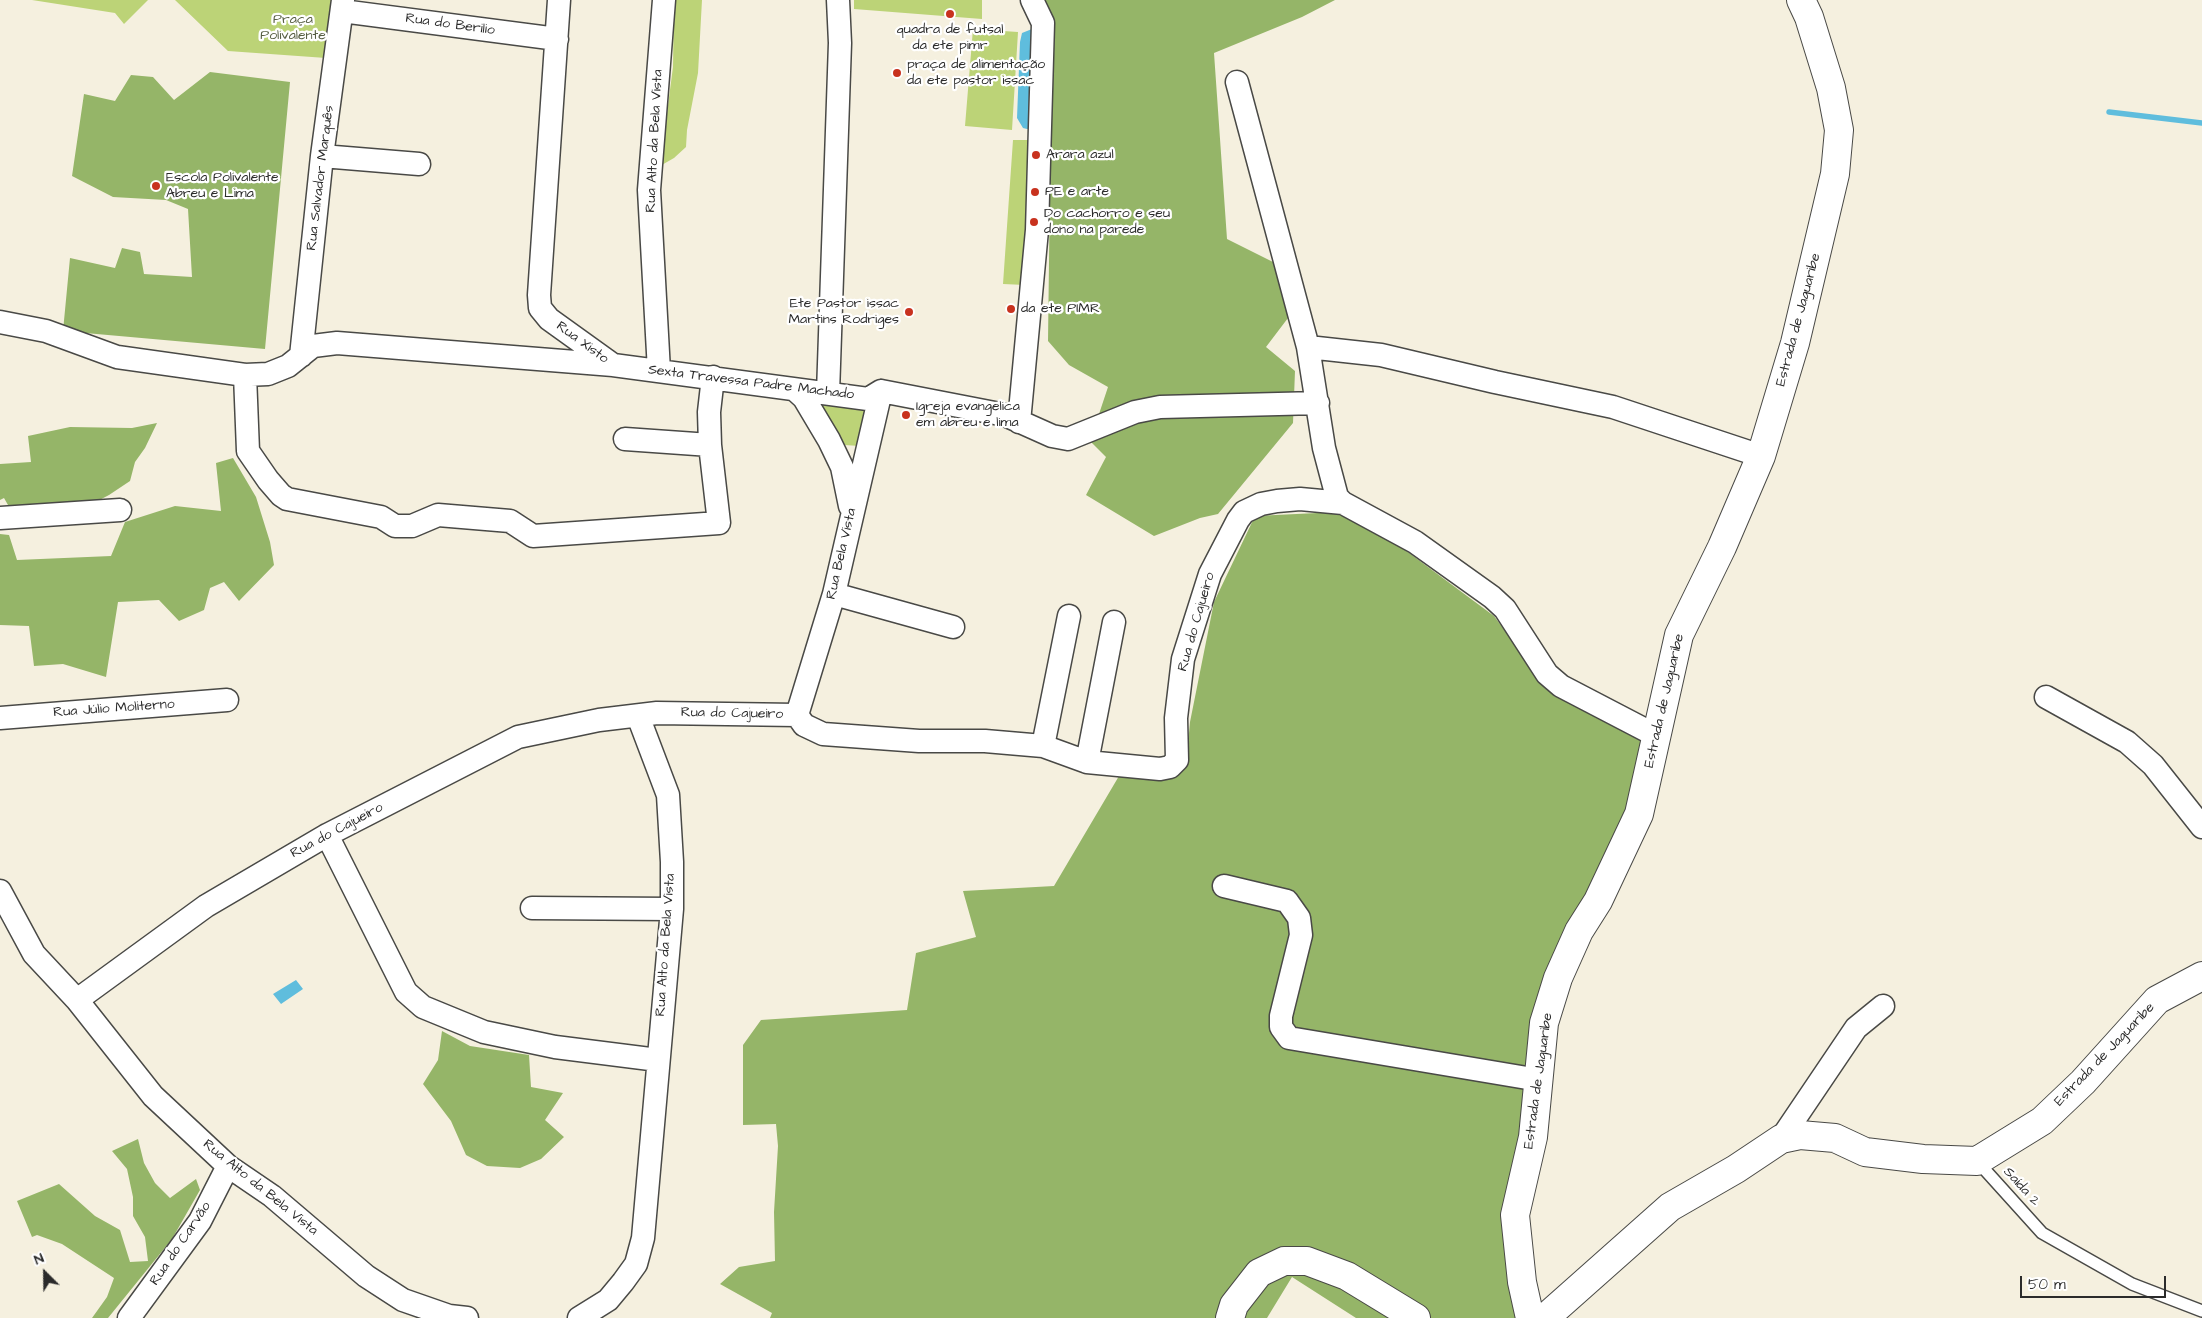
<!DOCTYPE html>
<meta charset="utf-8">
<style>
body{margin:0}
#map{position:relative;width:2202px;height:1318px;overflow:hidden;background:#f5f0df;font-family:"Architects Daughter",sans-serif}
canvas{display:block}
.north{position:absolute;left:20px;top:1248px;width:50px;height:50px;-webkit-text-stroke:4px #fff;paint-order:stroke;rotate:337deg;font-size:14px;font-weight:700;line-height:20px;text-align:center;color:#2b2b2b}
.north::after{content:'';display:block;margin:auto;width:18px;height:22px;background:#2b2b2b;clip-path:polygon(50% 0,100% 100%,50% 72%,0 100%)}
.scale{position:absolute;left:2020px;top:1276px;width:146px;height:22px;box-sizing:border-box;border:2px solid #2b2b2b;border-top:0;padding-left:6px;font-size:15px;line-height:18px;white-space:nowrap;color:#2b2b2b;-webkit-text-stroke:4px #fff;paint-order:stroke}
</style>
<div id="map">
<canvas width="2202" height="1318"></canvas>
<div class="north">N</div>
<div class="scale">50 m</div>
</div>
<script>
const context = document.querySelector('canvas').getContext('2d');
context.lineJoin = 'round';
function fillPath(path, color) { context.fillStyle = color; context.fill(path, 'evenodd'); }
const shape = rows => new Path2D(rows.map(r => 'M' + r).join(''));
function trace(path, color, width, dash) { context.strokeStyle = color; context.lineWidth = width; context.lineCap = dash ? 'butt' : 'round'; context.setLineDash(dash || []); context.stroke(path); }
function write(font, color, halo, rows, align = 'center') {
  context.font = font + ' "Architects Daughter",sans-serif'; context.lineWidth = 4.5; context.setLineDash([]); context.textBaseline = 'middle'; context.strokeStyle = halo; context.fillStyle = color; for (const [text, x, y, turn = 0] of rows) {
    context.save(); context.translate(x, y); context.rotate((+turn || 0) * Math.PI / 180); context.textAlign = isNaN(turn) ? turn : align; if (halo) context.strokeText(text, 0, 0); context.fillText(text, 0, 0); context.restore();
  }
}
fillPath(shape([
 [32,0,148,0,124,24,115,13],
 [175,0,331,0,326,58,228,51],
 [674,0,702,0,698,73,687,130,686,147,674,158,660,166,673,67],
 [854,0,982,0,982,19,854,9],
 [973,29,1018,32,1012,130,965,126],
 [1013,140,1031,140,1025,285,1003,284],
 [818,400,873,405,860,446,844,445]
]), '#bcd377');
fillPath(shape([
 [1043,0,1335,0,1302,17,1214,53,1227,239,1275,263,1288,318,1266,347,1295,371,1293,423,1218,514,1200,518,1154,536,1086,495,1106,457,1090,441,1108,387,1069,365,1048,341,1052,24],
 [210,72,290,82,265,349,63,331,70,258,115,268,122,248,140,252,144,274,192,277,188,209,166,200,113,197,72,176,84,94,115,101,131,75,153,77,174,100],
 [157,423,145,448,135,462,130,481,109,495,88,506,12,512,4,498,0,500,0,464,31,462,28,436,70,427,132,428],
 [233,458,256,497,270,542,274,565,239,601,224,582,210,588,204,610,179,621,159,600,118,602,106,677,63,664,34,666,29,626,0,625,0,534,9,535,17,560,111,556,125,522,175,506,221,511,216,463],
 [1338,512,1401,547,1494,616,1554,696,1648,732,1625,820,1551,973,1516,1203,1529,1318,1356,1318,1292,1277,1267,1318,770,1318,772,1313,720,1284,739,1267,775,1261,774,1212,778,1146,776,1124,743,1125,743,1045,761,1020,907,1010,916,953,976,937,963,891,1054,886,1119,776,1186,765,1190,722,1214,602,1255,516],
 [442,1031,470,1046,529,1055,531,1087,563,1093,545,1120,564,1137,541,1159,520,1168,487,1166,466,1155,451,1121,423,1084,438,1060],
 [138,1139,144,1163,155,1183,170,1198,196,1179,200,1190,172,1239,108,1318,92,1318,107,1297,114,1278,62,1244,37,1235,32,1237,17,1201,59,1184,95,1216,120,1230,130,1262,148,1261,145,1237,133,1216,133,1197,127,1169,112,1151]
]), '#95b568');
fillPath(shape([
 [1032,29,1034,30,1031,129,1027,129,1023,128,1017,118,1020,42,1022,33],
 [296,980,303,989,281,1004,273,994]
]), '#5fbddd');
trace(shape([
 [2109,112,2202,123]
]), '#5fbddd', 5.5);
const lane = shape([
 [1977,1161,2042,1233,2132,1284,2202,1311]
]);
const street = shape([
 [559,0,539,295,540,308,549,319,613,365],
 [342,11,557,39],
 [1237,82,1308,347,1324,448,1337,497,1343,503,1415,542,1492,597,1505,609,1547,674,1561,686,1657,736],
 [322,156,419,164],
 [0,322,46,331,117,357,245,375,268,374,288,366,313,346,337,343,613,365,868,399,881,391,1005,415,1052,436,1068,439,1135,412,1160,407,1318,403],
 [1308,347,1381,355,1495,382,1613,407,1761,456],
 [301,356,322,156,343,0],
 [659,371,649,190,664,0],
 [245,375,248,451,268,480,281,495,287,499,381,517,395,526,412,526,438,515,510,521,533,536,719,523,710,445],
 [794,389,804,398,829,440,842,467,850,506],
 [828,393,840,43,838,0],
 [1019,422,1037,230,1043,23,1032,0],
 [625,439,710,445,709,412,713,377],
 [0,518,120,510],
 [834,594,953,627],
 [2046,697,2127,742,2153,765,2202,827],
 [797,715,804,725,823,734,919,741,985,741,1043,746,1087,762,1160,769,1170,767,1177,760,1176,718,1183,659,1210,574,1238,520,1244,512,1261,504,1277,501,1300,499,1343,503],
 [797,715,834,594,881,391],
 [0,718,227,700],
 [1043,746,1069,616],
 [1087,762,1114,622],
 [327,835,406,992,423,1007,484,1032,555,1047,658,1060],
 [1224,886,1287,901,1299,918,1301,935,1281,1016,1281,1027,1289,1038,1539,1080],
 [0,891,34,954,77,1000,153,1096,228,1166,272,1196,366,1276,403,1300,449,1316,467,1318],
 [532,908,672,909],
 [77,1000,206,906,327,835,518,737,599,720,657,713,797,715],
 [1781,1139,1856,1028,1883,1006],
 [129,1318,200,1221,228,1166],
 [579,1318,608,1300,623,1282,636,1264,643,1238,672,909,672,862,668,795,638,716]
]);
const secondary = shape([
 [1230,1318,1234,1305,1259,1273,1284,1261,1307,1261,1347,1276,1416,1318],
 [1530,1318,1522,1282,1515,1215,1533,1137,1544,1023,1558,978,1579,931,1598,901,1639,814,1679,635,1722,547,1761,456,1795,343,1835,174,1839,130,1831,88,1809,17,1801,0],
 [1545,1318,1670,1207,1736,1169,1781,1139,1800,1135,1835,1138,1865,1152,1923,1159,1977,1161,2042,1121,2083,1082,2157,1000,2202,976]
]);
trace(lane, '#494946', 14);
trace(street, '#494946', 25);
trace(secondary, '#494946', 30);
trace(lane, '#fff', 11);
trace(street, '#fff', 22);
trace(secondary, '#fff', 28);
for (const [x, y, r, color] of [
 [950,14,5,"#c8321e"],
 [897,73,5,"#c8321e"],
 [1036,155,5,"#c8321e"],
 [156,186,5,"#c8321e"],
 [1035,192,5,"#c8321e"],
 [1034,222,5,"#c8321e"],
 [1011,309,5,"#c8321e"],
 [909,312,5,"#c8321e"],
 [906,415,5,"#c8321e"]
]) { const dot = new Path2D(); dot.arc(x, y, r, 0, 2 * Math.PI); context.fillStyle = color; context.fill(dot); trace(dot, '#fff', 2); }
write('14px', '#565d42', '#fff', [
 ["Praça",293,20],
 ["Polivalente",293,36]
]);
write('14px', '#2b2b2b', '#fff', [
 ["Rua do Berilio",450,25,8],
 ["Rua Alto da Bela Vista",655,141,-87],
 ["Rua Salvador Marquês",321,178,-83],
 ["Estrada de Jaguaribe",1799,320,-75],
 ["Rua Xisto",582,343,36],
 ["Sexta Travessa Padre Machado",751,383,7],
 ["Rua Bela Vista",842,554,-77],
 ["Rua do Cajueiro",1197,622,-74],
 ["Estrada de Jaguaribe",1665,701,-77],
 ["Rua Júlio Moliterno",114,709,-4],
 ["Rua do Cajueiro",732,714,1],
 ["Rua do Cajueiro",337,831,-28],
 ["Rua Alto da Bela Vista",666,945,-86],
 ["Estrada de Jaguaribe",2105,1055,-46],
 ["Estrada de Jaguaribe",1539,1081,-82],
 ["Saída 2",2021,1187,48],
 ["Rua Alto da Bela Vista",260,1188,39],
 ["Rua do Carvão",181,1244,-56]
]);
write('14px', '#2b2b2b', '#fff', [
 ["quadra de futsal",950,30,"center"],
 ["da ete pimr",950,46,"center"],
 ["praça de alimentação",907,65],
 ["da ete pastor issac",907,81],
 ["Arara azul",1046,155],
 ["Escola Polivalente",166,178],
 ["Abreu e Lima",166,194],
 ["PE e arte",1045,192],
 ["Do cachorro e seu",1044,214],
 ["dono na parede",1044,230],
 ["Ete Pastor issac",899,304,"right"],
 ["Martins Rodriges",899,320,"right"],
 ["da ete PIMR",1021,309],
 ["Igreja evangelica",916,407],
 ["em abreu e lima",916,423]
], 'left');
</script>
